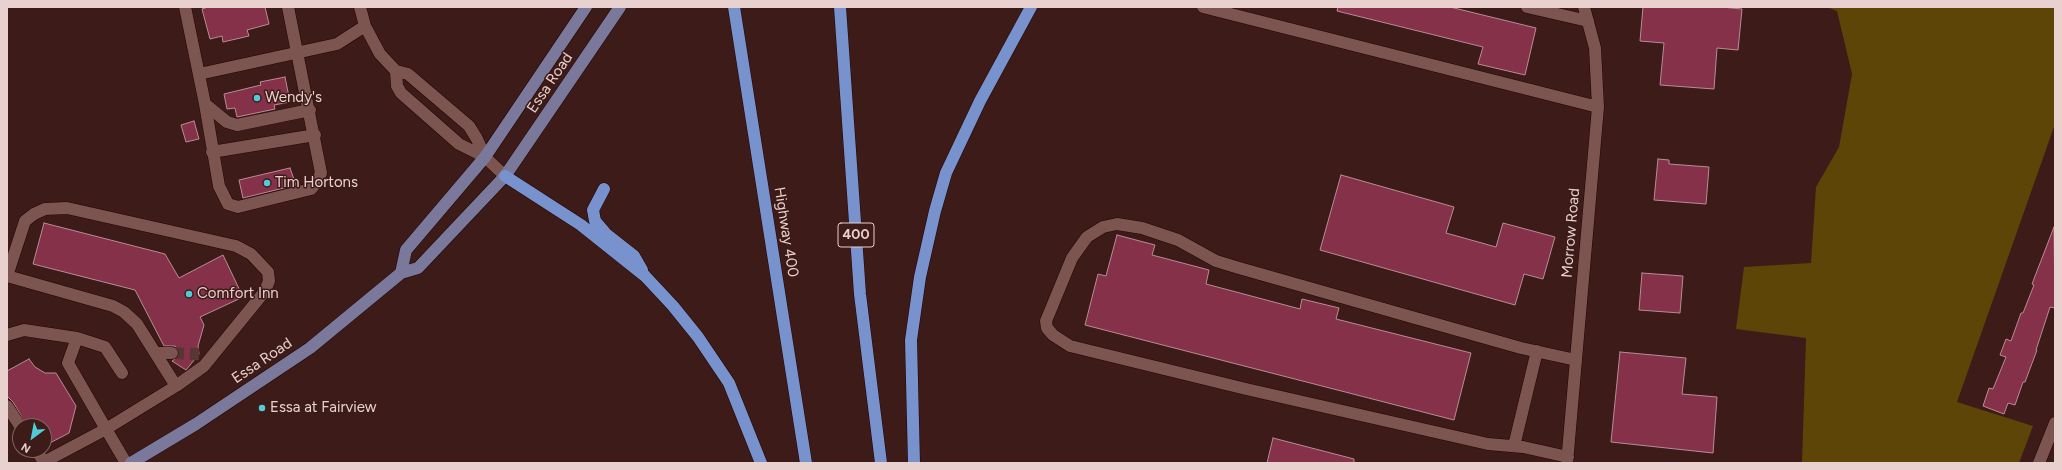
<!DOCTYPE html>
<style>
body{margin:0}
#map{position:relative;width:2062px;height:470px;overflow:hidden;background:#3d1b18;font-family:Figtree,sans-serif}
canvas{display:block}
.frame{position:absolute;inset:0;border:8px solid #e8d1ce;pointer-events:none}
.north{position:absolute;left:12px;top:418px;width:40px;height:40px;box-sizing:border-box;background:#3d1b18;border:1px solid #816461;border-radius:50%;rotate:212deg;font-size:11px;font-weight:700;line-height:16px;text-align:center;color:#e8d1ce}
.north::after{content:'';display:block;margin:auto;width:14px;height:18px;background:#52cbd9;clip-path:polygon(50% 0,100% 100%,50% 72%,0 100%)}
</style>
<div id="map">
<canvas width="2062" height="470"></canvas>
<div class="frame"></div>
<div class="north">N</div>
</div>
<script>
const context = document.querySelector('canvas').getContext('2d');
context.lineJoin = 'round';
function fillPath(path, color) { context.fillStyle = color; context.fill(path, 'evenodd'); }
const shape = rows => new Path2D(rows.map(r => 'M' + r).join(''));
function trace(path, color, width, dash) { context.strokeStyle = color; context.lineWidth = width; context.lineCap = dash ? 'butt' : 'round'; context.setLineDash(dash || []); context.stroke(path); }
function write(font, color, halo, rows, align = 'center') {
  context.font = font + ' Figtree,sans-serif'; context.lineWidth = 3; context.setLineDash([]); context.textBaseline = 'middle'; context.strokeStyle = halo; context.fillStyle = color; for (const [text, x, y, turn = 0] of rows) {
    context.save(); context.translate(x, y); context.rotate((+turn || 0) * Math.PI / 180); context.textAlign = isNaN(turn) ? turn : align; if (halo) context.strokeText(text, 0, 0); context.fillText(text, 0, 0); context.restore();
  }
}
fillPath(shape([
 [1826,7,2055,7,2055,124,1957,402,2033,426,2019,463,1802,463,1806,338,1736,329,1744,267,1811,263,1816,187,1839,147,1852,74,1837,11]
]), '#5c4506');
const building = shape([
 [208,7,265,7,269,24,247,30,249,36,223,42,222,36,210,39,202,9,208,7],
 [1338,7,1450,7,1536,28,1525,75,1478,64,1483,47,1337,11,1338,7],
 [1643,7,1721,7,1742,9,1738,50,1717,48,1714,89,1660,85,1664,43,1640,41,1643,7],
 [285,77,290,102,274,105,275,109,237,117,235,108,227,109,224,94,261,85,260,82,285,77],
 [194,121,199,139,186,142,181,125,194,121],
 [1658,159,1669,160,1669,164,1709,167,1706,204,1654,200,1658,159],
 [290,168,296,185,243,198,239,180,290,168],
 [1341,175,1454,207,1446,233,1496,247,1503,223,1555,237,1543,279,1524,274,1515,305,1320,250,1341,175],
 [44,223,165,254,179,278,223,255,243,297,200,317,204,325,198,346,199,354,186,370,172,361,179,356,179,350,175,346,164,346,135,290,33,264,44,223],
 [2054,227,2055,308,2050,307,2036,350,2037,350,2025,382,2023,382,2015,405,2008,403,2004,414,1983,406,1989,388,1993,389,2006,357,2000,355,2006,339,2011,341,2021,313,2023,313,2034,285,2032,284,2054,227],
 [1117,235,1155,245,1152,255,1209,270,1206,284,1300,309,1302,299,1339,308,1336,319,1471,353,1454,420,1085,325,1098,274,1106,276,1117,235],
 [1642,273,1683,276,1680,313,1639,310,1642,273],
 [1620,352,1686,358,1682,394,1717,397,1713,453,1611,442,1620,352],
 [29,359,35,367,45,373,56,373,76,406,69,433,44,446,44,426,27,426,13,402,7,396,7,371,29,359],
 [1273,438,1354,459,1354,463,1267,463,1273,438]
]);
fillPath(building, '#843149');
trace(building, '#b88d95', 1);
trace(shape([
 [172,353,199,354]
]), '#573633', 12, [12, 6]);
const minor = shape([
 [185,7,205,104,219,186,228,204,238,207,311,189,317,182,321,173,288,7],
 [360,7,365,26,380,54,396,71,408,74,469,126,477,139,485,157],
 [1203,7,1598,107],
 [1527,7,1588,21],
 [396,71,397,86,401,93,459,144,485,157,505,176],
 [199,74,337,44,365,26],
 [205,104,227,122,237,125,310,110],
 [212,152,315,135],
 [7,335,24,330,77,338,68,363,106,429,176,386,204,366,265,291,269,281,268,272,251,254,236,246,67,208,45,209,34,214,25,221,7,276,113,306,124,312,137,324,176,386],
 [77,338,105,347,122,373],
 [155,353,172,353],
 [7,406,20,426],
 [1514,446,1537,351],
 [36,450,44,462,106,429,126,463],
 [1568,457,1523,447,1488,444,1246,389,1070,346,1053,335,1047,328,1046,321,1072,258,1087,237,1103,227,1117,224,1142,228,1178,240,1216,261,1239,268,1521,348,1576,360],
 [1567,463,1598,107,1595,48,1584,7],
 [2039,463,2055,423]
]);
const major = shape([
 [401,273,406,250,485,157,586,7],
 [131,463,196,424,310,348,401,273,418,268,505,176,620,7]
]);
const highway = shape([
 [734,7,806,463],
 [840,7,860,294,881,463],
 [505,176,581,225,645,276,673,306,698,337,729,383,761,463],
 [604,189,593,210,595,221,606,234,634,256,642,270],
 [914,463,911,340,920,277,935,211,946,173,980,101,1031,7]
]);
trace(minor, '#220404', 13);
trace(major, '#220404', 13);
trace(highway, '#220404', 13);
trace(minor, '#7c5450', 12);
trace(major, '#7a799b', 12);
trace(highway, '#7892cd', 12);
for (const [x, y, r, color] of [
 [257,98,4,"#52cbd9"],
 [267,183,4,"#52cbd9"],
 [189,294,4,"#52cbd9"],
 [262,408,4,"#52cbd9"]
]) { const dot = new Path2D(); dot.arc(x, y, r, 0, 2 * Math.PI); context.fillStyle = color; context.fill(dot); trace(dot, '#3d1b18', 1.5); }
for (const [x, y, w] of [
 [856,235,36]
]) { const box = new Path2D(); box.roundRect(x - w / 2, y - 12, w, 24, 3); context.fillStyle = '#3d1b18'; context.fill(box); trace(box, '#e8d1ce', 1); }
write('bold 14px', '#e8d1ce', null, [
 ["400",856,235]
]);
write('15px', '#e8d1ce', '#3d1b18', [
 ["Essa Road",550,83,-56],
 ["Highway 400",786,232,81],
 ["Morrow Road",1571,233,-85],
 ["Essa Road",262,361,-34]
]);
write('15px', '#e8d1ce', '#3d1b18', [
 ["Wendy's",265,98],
 ["Tim Hortons",275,183],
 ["Comfort Inn",197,294],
 ["Essa at Fairview",270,408]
], 'left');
</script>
